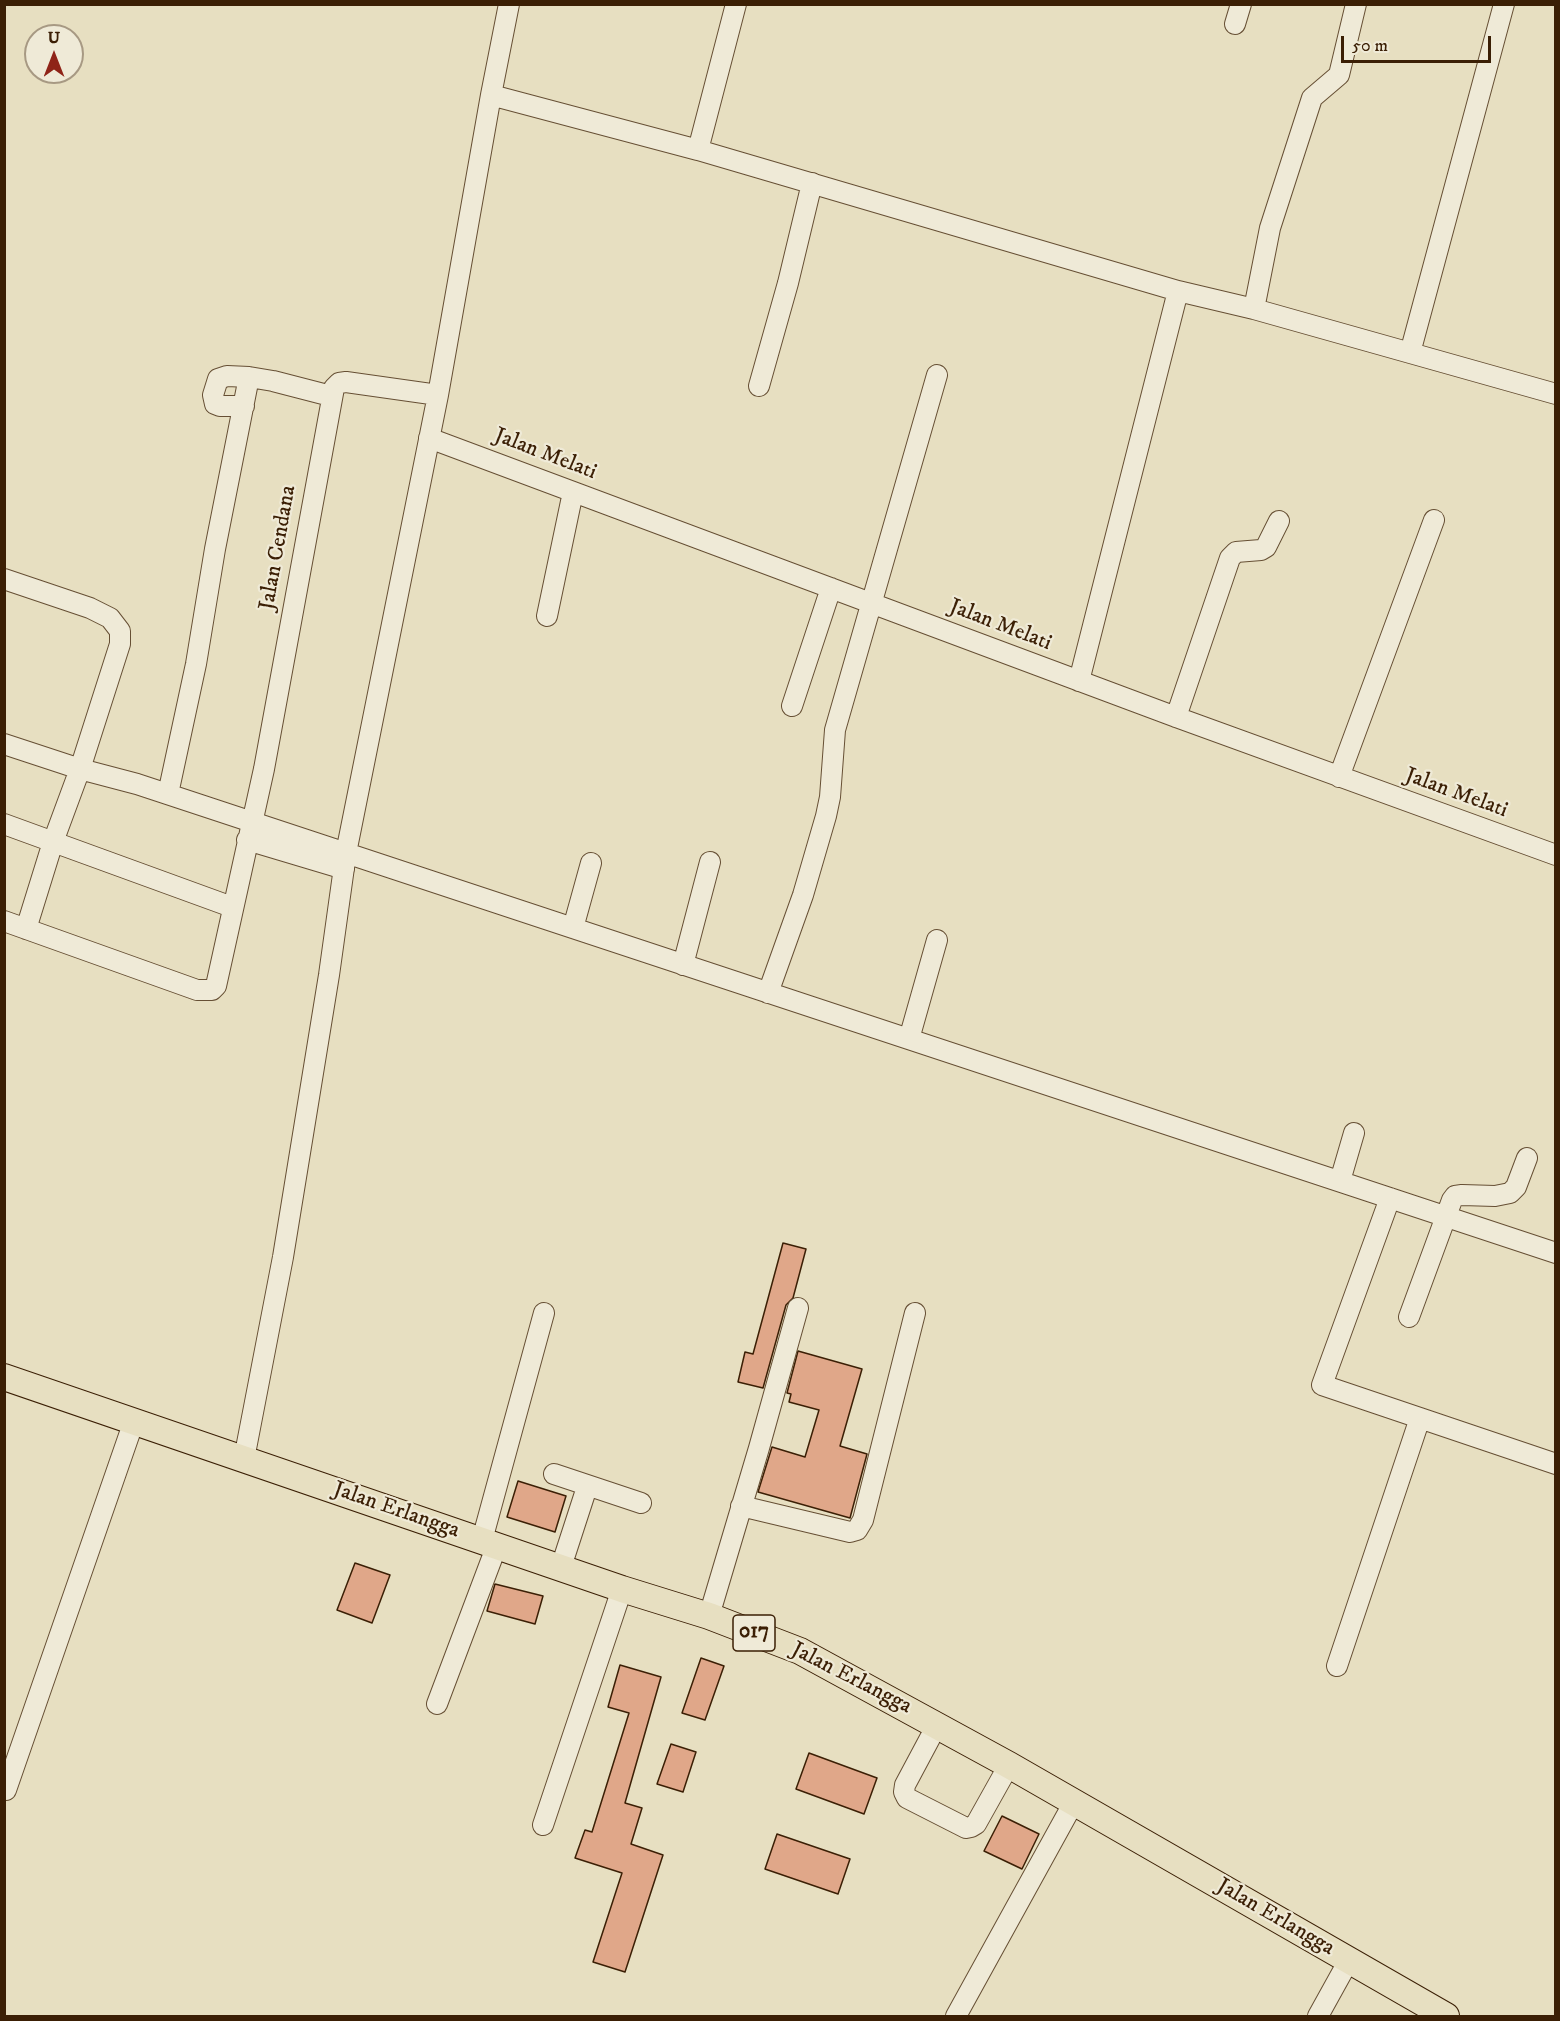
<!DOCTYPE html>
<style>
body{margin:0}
#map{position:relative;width:1560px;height:2021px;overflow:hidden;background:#e7dfc1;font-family:"IM FELL DW Pica",serif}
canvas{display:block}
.frame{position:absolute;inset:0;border:6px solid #3b1f05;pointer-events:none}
.north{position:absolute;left:24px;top:24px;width:60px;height:60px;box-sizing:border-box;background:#efead7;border:2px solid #a79983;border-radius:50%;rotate:0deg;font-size:16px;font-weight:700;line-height:24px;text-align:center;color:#3b1f05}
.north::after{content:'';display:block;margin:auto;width:21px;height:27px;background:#8f2418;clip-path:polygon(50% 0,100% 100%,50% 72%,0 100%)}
.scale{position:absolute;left:1341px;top:36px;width:150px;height:27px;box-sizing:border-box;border:3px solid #3b1f05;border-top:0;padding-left:8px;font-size:18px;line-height:21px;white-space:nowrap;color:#3b1f05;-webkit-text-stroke:4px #efead7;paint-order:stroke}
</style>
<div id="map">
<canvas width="1560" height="2021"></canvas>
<div class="frame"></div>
<div class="north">U</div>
<div class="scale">50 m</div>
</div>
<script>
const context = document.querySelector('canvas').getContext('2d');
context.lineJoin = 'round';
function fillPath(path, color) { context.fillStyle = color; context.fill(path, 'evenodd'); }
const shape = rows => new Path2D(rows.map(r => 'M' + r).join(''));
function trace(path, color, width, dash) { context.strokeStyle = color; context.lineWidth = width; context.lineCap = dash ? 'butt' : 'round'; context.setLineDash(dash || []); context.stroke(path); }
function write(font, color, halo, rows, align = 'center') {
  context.font = font + ' "IM FELL DW Pica",serif'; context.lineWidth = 4.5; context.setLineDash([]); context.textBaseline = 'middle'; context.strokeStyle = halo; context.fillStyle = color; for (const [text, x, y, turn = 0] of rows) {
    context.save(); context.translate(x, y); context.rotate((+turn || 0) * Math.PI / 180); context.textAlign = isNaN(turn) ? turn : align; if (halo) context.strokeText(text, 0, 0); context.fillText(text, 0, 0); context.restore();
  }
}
const building = shape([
 [783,1243,806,1249,793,1298,786,1305,763,1388,738,1382,745,1352,753,1354,783,1243],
 [798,1351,862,1369,840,1446,867,1454,850,1518,758,1492,772,1447,805,1457,819,1410,789,1402,791,1394,787,1393,798,1351],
 [518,1481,566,1496,555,1532,507,1517,518,1481],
 [355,1563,390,1575,372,1623,337,1610,355,1563],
 [495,1584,543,1596,535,1624,487,1611,495,1584],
 [701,1658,724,1666,705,1720,682,1713,701,1658],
 [620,1665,661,1677,625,1803,642,1808,631,1844,663,1855,625,1972,593,1962,622,1873,575,1858,585,1830,592,1832,629,1713,608,1707,620,1665],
 [671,1744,696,1752,683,1792,657,1784,671,1744],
 [809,1753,877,1778,864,1814,796,1789,809,1753],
 [1002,1816,1039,1834,1022,1869,984,1851,1002,1816],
 [777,1834,850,1859,838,1894,765,1869,777,1834]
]);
fillPath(building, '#e0a789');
trace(building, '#3b1f05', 1.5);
const minor = shape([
 [1235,24,1241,4],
 [491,95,509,4],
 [698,150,736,4],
 [1254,309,1270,228,1312,98,1339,75,1356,4],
 [1410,353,1504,4],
 [759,386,788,283,812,183],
 [244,406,220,406,215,404,213,395,218,379,227,376,249,377,273,381,331,396],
 [429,438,1176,717,1556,855],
 [4,579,90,608,110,618,120,631,120,644,80,769,53,842,26,929],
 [547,616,573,492],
 [1079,681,1178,291],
 [792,706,831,588],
 [1176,717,1230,558,1236,552,1261,550,1266,547,1279,521],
 [4,744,80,769,137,784,346,853,1556,1253],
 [1339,777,1434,520],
 [168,794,196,664,215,549,249,377],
 [4,824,232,907],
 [247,840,344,869],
 [4,921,197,990,212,990,216,986,264,769,334,388,339,383,346,382,438,395],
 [573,928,591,863],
 [683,965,710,862],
 [768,993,803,895,826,816,830,797,835,730,937,375],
 [909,1039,937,940],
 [1340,1181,1354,1133],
 [1390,1198,1322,1385,1556,1464],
 [1409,1317,1452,1200,1455,1196,1462,1195,1495,1196,1510,1193,1516,1187,1527,1158],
 [244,1459,283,1257,329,975,346,853,438,395,491,95,698,150,1178,291,1254,309,1556,394],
 [554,1474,641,1503],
 [741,1506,850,1532,857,1530,863,1520,915,1313],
 [482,1540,544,1313],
 [561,1567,587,1487],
 [709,1616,759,1448,798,1308],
 [1337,1666,1420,1418],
 [437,1704,497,1545],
 [937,1725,905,1785,904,1792,907,1798,966,1828,971,1827,976,1824,1009,1765],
 [6,1790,134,1421],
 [543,1825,622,1589],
 [956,2016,1074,1802],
 [1318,2016,1349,1960]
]);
const major = shape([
 [4,1377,622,1589,709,1616,800,1651,1009,1765,1446,2016]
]);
trace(minor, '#664f34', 22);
trace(major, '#3b1f05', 28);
trace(minor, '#efead7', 20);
trace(major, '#e7dfc1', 26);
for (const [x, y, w] of [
 [754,1633,42]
]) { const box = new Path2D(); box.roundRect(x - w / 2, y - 18, w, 36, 4.5); context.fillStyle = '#efead7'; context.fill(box); trace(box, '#3b1f05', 1.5); }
write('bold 21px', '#3b1f05', null, [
 ["017",754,1633]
]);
write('22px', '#3b1f05', '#efead7', [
 ["Jalan Melati",545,455,21],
 ["Jalan Cendana",279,548,-80],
 ["Jalan Melati",1000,626,21],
 ["Jalan Melati",1456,794,20],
 ["Jalan Erlangga",396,1511,19],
 ["Jalan Erlangga",851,1679,27],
 ["Jalan Erlangga",1275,1918,30]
]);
</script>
